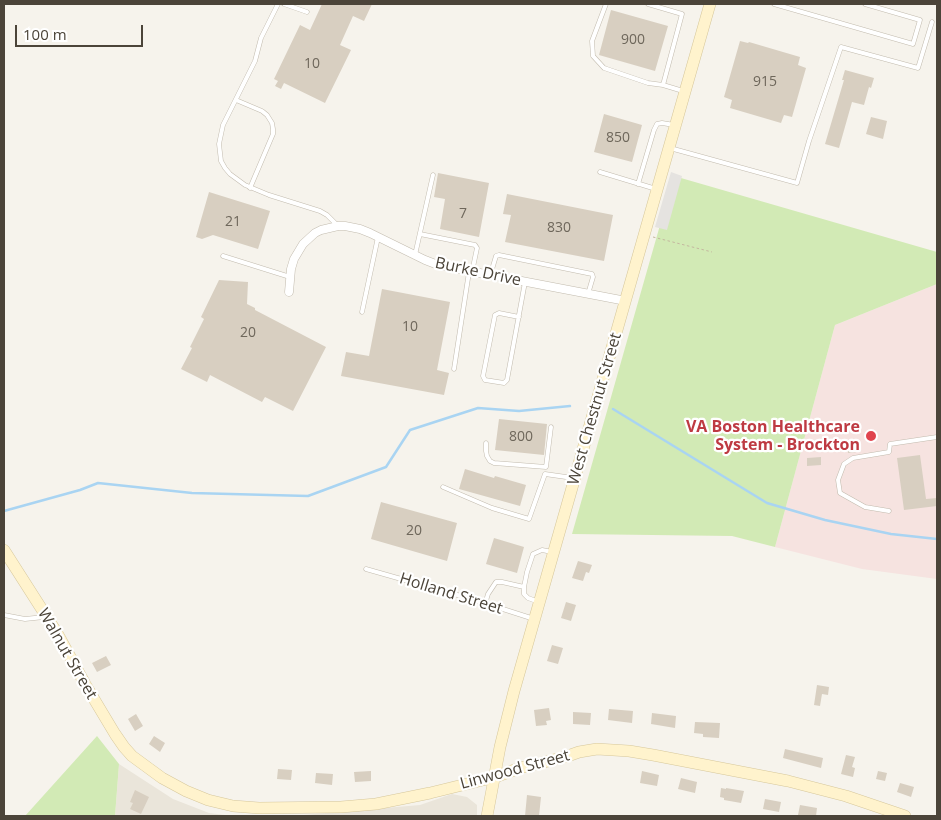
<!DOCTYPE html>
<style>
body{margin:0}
#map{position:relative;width:941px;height:820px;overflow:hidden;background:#f6f3ec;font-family:"Open Sans",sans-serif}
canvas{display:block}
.frame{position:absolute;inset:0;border:5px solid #4b4439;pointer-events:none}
.scale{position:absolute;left:15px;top:25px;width:128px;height:22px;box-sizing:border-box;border:2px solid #4b4439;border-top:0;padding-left:6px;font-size:15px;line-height:18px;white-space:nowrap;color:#4b4439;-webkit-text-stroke:4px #fff;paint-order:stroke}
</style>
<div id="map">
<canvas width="941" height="820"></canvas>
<div class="frame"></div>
<div class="scale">100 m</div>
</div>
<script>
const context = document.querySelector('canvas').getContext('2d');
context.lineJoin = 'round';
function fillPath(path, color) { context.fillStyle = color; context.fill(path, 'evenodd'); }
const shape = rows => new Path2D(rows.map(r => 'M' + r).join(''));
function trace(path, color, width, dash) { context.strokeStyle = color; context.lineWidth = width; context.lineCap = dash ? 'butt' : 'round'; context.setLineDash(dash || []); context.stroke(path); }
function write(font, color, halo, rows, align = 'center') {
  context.font = font + ' "Open Sans",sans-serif'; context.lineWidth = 4.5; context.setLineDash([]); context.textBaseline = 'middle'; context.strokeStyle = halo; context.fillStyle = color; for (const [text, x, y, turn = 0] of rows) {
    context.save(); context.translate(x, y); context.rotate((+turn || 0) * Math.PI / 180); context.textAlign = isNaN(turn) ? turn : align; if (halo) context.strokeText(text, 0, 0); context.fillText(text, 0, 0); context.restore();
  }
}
fillPath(shape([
 [119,764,173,799,209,813,233,816,115,816],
 [452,794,467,797,477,805,477,816,292,816,420,805]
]), '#eae5da');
fillPath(shape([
 [937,284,937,579,862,569,775,547,835,325]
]), '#f6e3e0');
fillPath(shape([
 [674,176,937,252,937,284,835,325,775,547,732,536,572,534],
 [97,736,119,764,115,816,25,816]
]), '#d2eab5');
fillPath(shape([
 [671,172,682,176,667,230,655,227]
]), '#e5e3e0');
trace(shape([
 [613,409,767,503,825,520,891,534,937,539],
 [4,511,80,490,98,483,192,493,308,496,386,467,410,430,478,408,519,411,570,406]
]), '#a9d4f2', 2.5);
fillPath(shape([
 [322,4,372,4,364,21,353,16,340,45,351,50,325,103,284,83,281,89,275,86,278,81,274,79,300,25,310,30],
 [611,10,668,26,655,71,599,55],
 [740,41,748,43,749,42,800,57,798,65,806,68,792,117,784,115,781,123,730,108,732,100,724,97],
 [845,70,874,78,871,88,869,87,864,105,852,102,839,148,825,144,844,80,842,80],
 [604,114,642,125,632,162,594,152],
 [871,117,887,121,883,139,866,134],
 [438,173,489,183,479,237,440,229,445,199,434,197],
 [209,192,270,211,258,249,213,235,202,239,196,237],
 [507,194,613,215,604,261,505,242,511,215,503,214],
 [219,280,248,282,247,304,255,308,255,310,326,347,293,411,265,397,262,402,210,375,207,382,181,369,192,348,190,347,204,319,201,317],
 [382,289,450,302,437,370,449,373,444,395,341,376,346,352,369,356],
 [499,419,547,424,544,455,495,450],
 [856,445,857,452,848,453,847,446],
 [920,455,926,499,937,498,937,506,904,510,897,458],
 [821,457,821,465,807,466,807,458],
 [465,469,494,478,495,476,526,485,520,506,459,489],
 [381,502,457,523,447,561,371,539],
 [494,538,524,547,517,573,486,564],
 [578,561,592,565,589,573,586,572,583,581,572,578],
 [566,602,576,605,571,621,561,618],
 [552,645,563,648,558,664,547,661],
 [106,656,111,665,97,672,92,663],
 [817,685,829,687,828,695,822,694,820,706,814,705],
 [549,708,551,720,546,721,547,725,536,726,534,710],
 [609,709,633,711,632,723,608,720],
 [573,712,591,713,590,725,573,724],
 [652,713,676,716,675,728,651,724],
 [136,714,143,726,135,731,128,719],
 [695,722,720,723,719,738,703,737,703,734,694,733],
 [154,736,165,743,160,752,149,744],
 [785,749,823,758,821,768,783,758],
 [846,755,855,757,852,767,855,768,853,777,841,774],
 [278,769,292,770,291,780,277,779],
 [371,771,371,781,355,782,354,772],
 [642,771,659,775,657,786,640,783],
 [878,771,887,773,885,781,876,779],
 [316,773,333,774,332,785,315,783],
 [681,778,697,782,695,793,678,789],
 [900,783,914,787,911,797,897,792],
 [721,788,726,789,726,788,744,791,741,803,724,800,724,798,720,797],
 [135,790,149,797,141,814,130,809,133,803,130,802],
 [527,795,541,797,539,816,525,816],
 [765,799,781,802,779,812,763,809],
 [800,805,817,808,816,816,798,815]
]), '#d8cfc1');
const lane = shape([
 [278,4,261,38,255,61,223,125,219,144,221,161,225,168,230,174,245,185,269,195,320,211,327,215,338,226],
 [284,4,307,12],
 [606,4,592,41,593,56,604,68,648,83,663,85],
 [648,4,682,14,663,85,683,91],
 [774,4,913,44,920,20,865,4],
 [236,100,262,111,267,115,272,123,273,129,273,134,270,141,250,188],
 [670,148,797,183,809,141,841,47,918,68,932,22],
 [600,172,656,189],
 [638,184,654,130,657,124,662,123,674,125],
 [420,234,475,245,477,248,472,272],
 [415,255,433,175],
 [223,256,290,277],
 [490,276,496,256,499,255,592,274,593,277,588,294],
 [362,312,378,237],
 [519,317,499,313,495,315,483,376,485,380,504,383,507,380,525,282],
 [454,369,469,272],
 [486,443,486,451,487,456,490,461,494,463,546,467,551,427],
 [443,487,492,508,529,519,545,474,573,478],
 [889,511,865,507,840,493,838,480,844,464,853,458,889,452,890,444,937,437],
 [366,569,475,600,534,619],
 [539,602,528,598,524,594,524,587,527,572,533,554,542,550,552,552],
 [485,604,488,594,496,582,502,582,524,587],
 [4,615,25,619,44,617]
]);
const street = shape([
 [289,292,291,269,294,259,303,244,315,233,321,230,338,226,345,226,360,229,370,233,425,260,438,265,626,301]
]);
const secondary = shape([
 [4,550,57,633,85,684,115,734,124,747,132,756,162,778,186,791,208,800,233,806,259,808,341,807,376,804,430,793,495,777,520,768,565,757,579,752,597,749,629,751,653,755,788,781,846,796,905,816],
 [487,816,500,747,514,691,710,4]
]);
trace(lane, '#c2bbae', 5);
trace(street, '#c2bbae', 9);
trace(secondary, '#d6c79b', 12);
trace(shape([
 [653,237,712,252]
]), '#c4b79f', 1, [2.5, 2.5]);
trace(lane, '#fff', 4);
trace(street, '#fff', 8);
trace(secondary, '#fff3cd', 11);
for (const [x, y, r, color] of [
 [871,436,6,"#e0444e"]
]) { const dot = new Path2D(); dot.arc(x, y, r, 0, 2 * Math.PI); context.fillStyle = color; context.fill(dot); trace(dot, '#fff', 2); }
write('14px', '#6e675b', null, [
 ["900",633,40],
 ["10",312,64],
 ["915",765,82],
 ["850",618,138],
 ["7",463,214],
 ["21",233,222],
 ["830",559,228],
 ["10",410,327],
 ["20",248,333],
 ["800",521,437],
 ["20",414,531]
]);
write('16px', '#4b4439', '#fff', [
 ["Burke Drive",478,272,12],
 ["West Chestnut Street",595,409,-74],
 ["Holland Street",451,594,17],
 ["Walnut Street",67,654,60],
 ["Linwood Street",515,770,-15]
]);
write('bold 16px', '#be3a42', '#fff', [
 ["VA Boston Healthcare",860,427],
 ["System - Brockton",860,445]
], 'right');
</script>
